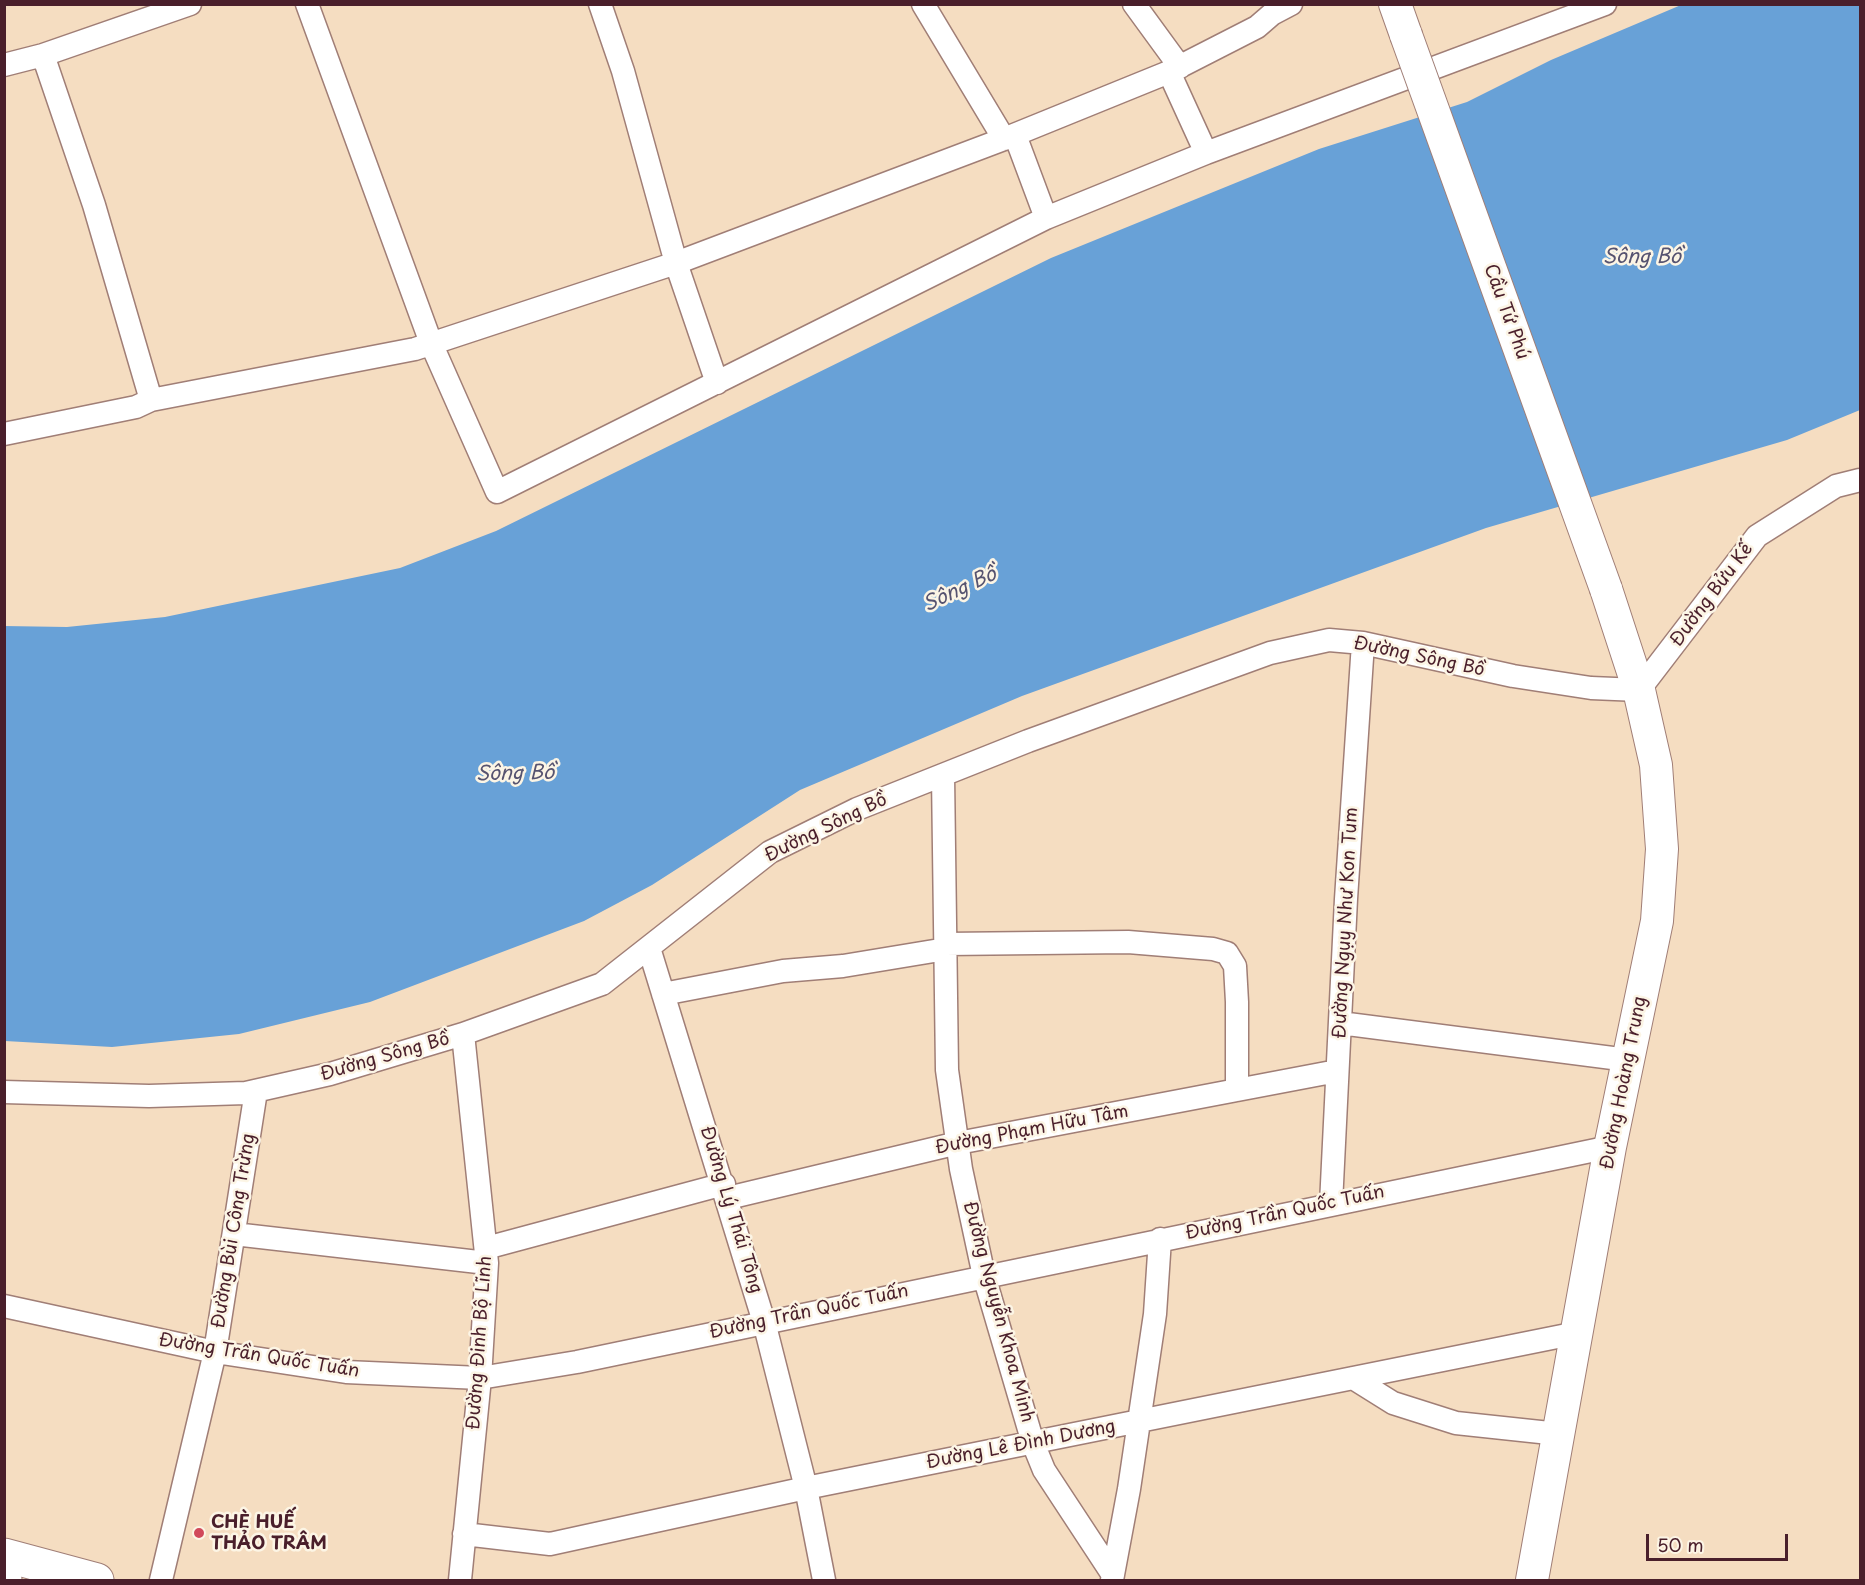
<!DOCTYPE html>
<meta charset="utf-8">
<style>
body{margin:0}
#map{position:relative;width:1865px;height:1585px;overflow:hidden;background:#f5ddc1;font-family:"Playpen Sans",sans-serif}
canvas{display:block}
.frame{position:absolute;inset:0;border:6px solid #4a1f2b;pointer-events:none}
.scale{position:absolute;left:1646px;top:1534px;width:142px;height:27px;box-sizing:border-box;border:3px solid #4a1f2b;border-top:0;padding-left:8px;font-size:18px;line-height:21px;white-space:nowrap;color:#4a1f2b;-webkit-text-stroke:4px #fcf5e5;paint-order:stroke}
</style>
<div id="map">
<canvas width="1865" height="1585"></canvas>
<div class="frame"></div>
<div class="scale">50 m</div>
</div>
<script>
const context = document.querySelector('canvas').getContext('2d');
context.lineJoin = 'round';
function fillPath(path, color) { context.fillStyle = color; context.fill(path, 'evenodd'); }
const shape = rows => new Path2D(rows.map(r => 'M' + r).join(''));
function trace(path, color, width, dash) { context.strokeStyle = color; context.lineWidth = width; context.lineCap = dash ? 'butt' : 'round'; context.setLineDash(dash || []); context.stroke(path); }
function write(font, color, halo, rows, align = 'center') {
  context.font = font + ' "Playpen Sans",sans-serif'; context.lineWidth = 5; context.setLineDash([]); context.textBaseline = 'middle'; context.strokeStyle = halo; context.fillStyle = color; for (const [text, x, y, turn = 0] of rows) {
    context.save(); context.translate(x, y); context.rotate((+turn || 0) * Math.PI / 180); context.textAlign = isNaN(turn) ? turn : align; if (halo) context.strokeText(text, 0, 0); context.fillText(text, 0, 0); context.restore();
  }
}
fillPath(shape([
 [1681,5,1860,5,1860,410,1787,440,1486,528,1022,696,800,790,652,885,584,921,370,1002,239,1034,112,1047,5,1041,4,626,67,627,165,617,400,568,496,531,1051,258,1319,149,1467,102,1551,60]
]), '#68a1d7');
const street = shape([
 [307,4,431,343,497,492,1046,218,1206,153,1605,4],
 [600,4,623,71,676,263,717,383],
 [923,4,1004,139],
 [1134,4,1180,67],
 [43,55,94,205,151,400],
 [4,65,43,55,190,4],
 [1169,72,1206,153],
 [1015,135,1046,218],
 [4,434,136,407,151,400,415,349,676,263,1004,139,1169,72,1257,27,1272,14,1291,4],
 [943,775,947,1070,961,1169,984,1276,1033,1443,1044,1470,1113,1575],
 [946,944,1128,942,1213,949,1227,953,1235,966,1237,1002,1237,1090],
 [649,948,764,1322,806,1488,824,1580],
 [663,994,783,971,843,966,946,949],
 [1340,1023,1628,1060],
 [4,1092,149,1096,246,1093,330,1074,463,1034,602,984,770,852,857,809,1028,741,1270,653,1329,640,1363,643,1513,676,1591,688,1639,690,1757,536,1836,486,1860,480],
 [728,1198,958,1143,1337,1071],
 [1331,1204,1346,899,1363,643],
 [234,1234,487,1263],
 [486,1248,724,1184],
 [4,1306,215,1352,346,1372,480,1378,577,1362,1610,1147],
 [1353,1378,1393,1403,1456,1423,1559,1434],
 [464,1534,550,1544,806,1488,1577,1333],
 [161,1580,215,1352,256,1091],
 [460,1580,480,1378,487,1263,463,1034],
 [1112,1580,1129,1489,1155,1314,1160,1239]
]);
const secondary = shape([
 [1395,4,1406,35],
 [1532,1580,1610,1147,1657,921,1662,849,1656,765,1639,690,1606,589]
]);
const highway = shape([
 [4,1555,97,1580],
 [4,1580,5,1580]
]);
trace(street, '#a07e76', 25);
trace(secondary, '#a07e76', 34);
trace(highway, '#a07e76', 35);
trace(street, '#fff', 22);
trace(secondary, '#fff', 32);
trace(highway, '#fff', 33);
const secondaryBridge = shape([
 [1406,35,1606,589]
]);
trace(secondaryBridge, '#a07e76', 34, []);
trace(secondaryBridge, '#fff', 32);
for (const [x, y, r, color] of [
 [199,1533,6,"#d1495b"]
]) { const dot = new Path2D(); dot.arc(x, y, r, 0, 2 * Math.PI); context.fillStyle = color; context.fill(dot); trace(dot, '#fcf5e5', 2); }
write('18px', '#4a1f2b', '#fcf5e5', [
 ["Cầu Tứ Phú",1506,312,70],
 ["Đường Bửu Kế",1712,595,-53],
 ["Đường Sông Bồ",1419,657,12],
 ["Đường Sông Bồ",826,828,-26],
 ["Đường Ngụy Như Kon Tum",1346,923,-87],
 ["Đường Sông Bồ",385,1057,-16],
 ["Đường Hoàng Trung",1624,1083,-79],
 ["Đường Phạm Hữu Tâm",1032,1130,-11],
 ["Đường Lý Thái Tông",731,1210,73],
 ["Đường Trần Quốc Tuấn",1285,1213,-12],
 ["Đường Bùi Công Trừng",234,1231,-81],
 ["Đường Trần Quốc Tuấn",809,1312,-12],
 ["Đường Nguyễn Khoa Minh",998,1312,75],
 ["Đường Đinh Bộ Lĩnh",480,1343,-86],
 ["Đường Trần Quốc Tuấn",259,1356,9],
 ["Đường Lê Đình Dương",1021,1445,-11]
]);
write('bold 18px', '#4a1f2b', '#fcf5e5', [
 ["CHÈ HUẾ",211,1523],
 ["THẢO TRÂM",211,1544]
], 'left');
write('italic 20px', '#565370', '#fcf5e5', [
 ["Sông Bồ",1642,257],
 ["Sông Bồ",960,590,-25],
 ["Sông Bồ",515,774,-1]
]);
</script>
